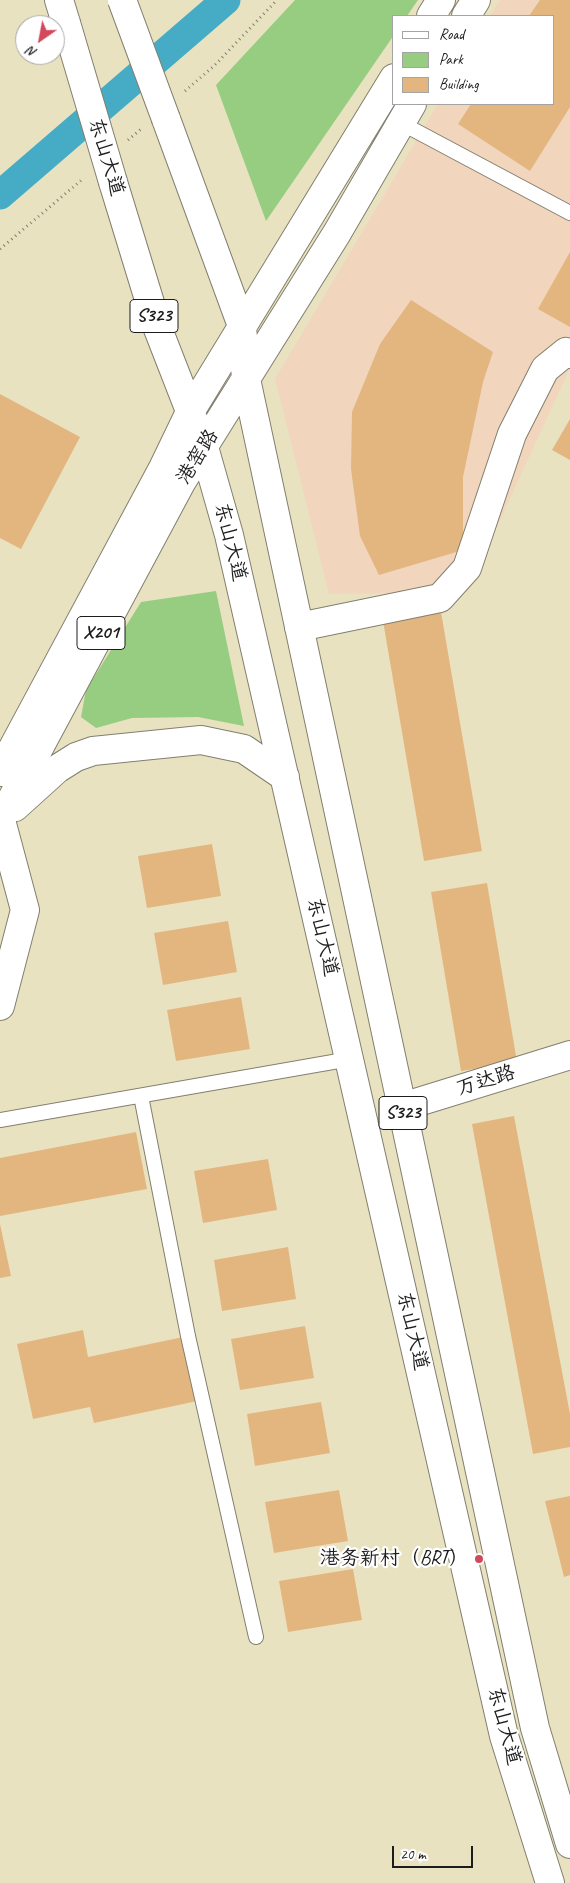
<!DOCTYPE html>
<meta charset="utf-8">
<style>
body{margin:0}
#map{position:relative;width:570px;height:1883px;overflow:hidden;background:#e9e2c1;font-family:Caveat,sans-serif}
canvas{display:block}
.legend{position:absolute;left:392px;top:15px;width:162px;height:90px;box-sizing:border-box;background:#fff;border:1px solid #a4a4a4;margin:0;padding:6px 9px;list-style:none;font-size:15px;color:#1c1c1c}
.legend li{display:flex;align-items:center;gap:10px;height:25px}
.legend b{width:25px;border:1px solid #a4a4a4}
.north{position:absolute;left:15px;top:15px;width:50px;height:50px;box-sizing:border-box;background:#fff;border:1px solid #a4a4a4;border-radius:50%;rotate:213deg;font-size:14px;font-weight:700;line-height:20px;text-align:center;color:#1c1c1c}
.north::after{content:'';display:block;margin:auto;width:18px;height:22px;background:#d1495b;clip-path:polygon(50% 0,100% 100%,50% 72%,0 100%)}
.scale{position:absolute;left:392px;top:1846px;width:81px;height:22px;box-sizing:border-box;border:2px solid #1c1c1c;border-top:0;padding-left:6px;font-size:15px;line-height:18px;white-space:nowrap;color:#1c1c1c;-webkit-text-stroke:4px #fff;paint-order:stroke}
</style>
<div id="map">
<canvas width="570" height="1883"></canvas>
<ul class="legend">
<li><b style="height:6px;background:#fff"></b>Road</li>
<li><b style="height:14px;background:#96cd80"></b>Park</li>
<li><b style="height:14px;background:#e3b680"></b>Building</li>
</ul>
<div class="north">N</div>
<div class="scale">20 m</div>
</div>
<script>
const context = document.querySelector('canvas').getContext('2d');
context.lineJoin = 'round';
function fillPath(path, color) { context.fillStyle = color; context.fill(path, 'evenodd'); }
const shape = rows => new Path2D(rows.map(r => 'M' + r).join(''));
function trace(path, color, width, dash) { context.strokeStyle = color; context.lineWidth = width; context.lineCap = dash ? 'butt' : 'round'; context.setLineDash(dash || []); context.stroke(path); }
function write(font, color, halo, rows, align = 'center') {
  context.font = font + ' Caveat,"LXGW WenKai TC",sans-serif'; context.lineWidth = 4.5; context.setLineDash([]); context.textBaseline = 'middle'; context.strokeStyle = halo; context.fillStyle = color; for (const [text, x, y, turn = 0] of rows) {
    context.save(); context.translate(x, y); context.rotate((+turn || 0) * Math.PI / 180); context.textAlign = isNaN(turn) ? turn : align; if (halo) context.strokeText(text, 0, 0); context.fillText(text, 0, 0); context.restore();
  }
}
fillPath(shape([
 [500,0,570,0,570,368,467,592,329,594,275,379,438,104,554,104,554,16,490,16]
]), '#f1d5bd');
fillPath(shape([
 [295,0,418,0,407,16,394,16,394,35,266,221,216,85],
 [216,591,244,726,198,717,132,718,96,728,81,717,86,690,141,602]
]), '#96cd80');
trace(shape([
 [0,195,226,0]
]), '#46acc6', 29);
fillPath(shape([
 [540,0,570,0,570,107,530,171,458,124,471,104,554,104,554,16,529,16],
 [570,252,570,327,538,309],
 [411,300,493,352,483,382,463,477,463,550,379,575,360,536,351,469,352,412,380,344],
 [0,394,80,437,21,549,0,538],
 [570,419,570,460,552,450],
 [441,612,482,851,424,861,383,621],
 [212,844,221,896,147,908,138,856],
 [487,883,517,1062,461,1071,431,892],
 [228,921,237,972,163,985,154,933],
 [241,997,250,1049,176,1061,167,1010],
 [514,1116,570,1414,570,1447,533,1454,472,1124],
 [136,1132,147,1189,0,1216,0,1158],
 [268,1159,277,1210,203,1223,194,1171],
 [0,1224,11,1276,0,1278],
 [288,1247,296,1299,222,1311,214,1260],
 [305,1326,314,1378,240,1390,231,1339],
 [83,1330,88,1357,188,1336,202,1400,94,1423,90,1407,33,1419,17,1344],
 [321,1402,330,1453,255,1466,247,1414],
 [339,1490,348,1541,274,1553,265,1502],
 [570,1496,570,1575,564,1577,545,1501],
 [353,1569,362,1620,288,1632,279,1581]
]), '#e3b680');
const service = shape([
 [401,123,570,213],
 [141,1096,188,1336,256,1637],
 [0,1120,350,1059]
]);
const minor = shape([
 [299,627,440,598,467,568,512,434,545,369,566,352,570,354],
 [0,1006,25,910,1,820]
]);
const tertiary = shape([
 [402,1107,570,1055]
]);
const primary = shape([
 [59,0,66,23],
 [431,16,441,0],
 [466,16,476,0],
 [166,119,242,326,246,379,535,1728,570,1844],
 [113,182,158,329,204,447,229,535,504,1736,550,1883],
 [0,772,163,468,190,412,394,78],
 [15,807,57,769,76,757,93,751,201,740,244,749,285,777],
 [0,821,182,481,337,233,412,104]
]);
trace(service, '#827f6e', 16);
trace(minor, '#827f6e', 30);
trace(tertiary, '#827f6e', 30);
trace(primary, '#827f6e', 30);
trace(shape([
 [185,91,214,66,277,0],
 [128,140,141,129],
 [0,249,84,178]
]), '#827f6e', 3, [1, 4]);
trace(service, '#fff', 14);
trace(minor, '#fff', 28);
trace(tertiary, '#fff', 28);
trace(primary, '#fff', 28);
const primaryBridge = shape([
 [122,0,166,119],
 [66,23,113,182]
]);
trace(primaryBridge, '#827f6e', 30, []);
trace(primaryBridge, '#fff', 28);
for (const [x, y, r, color] of [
 [479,1559,5,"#d1495b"]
]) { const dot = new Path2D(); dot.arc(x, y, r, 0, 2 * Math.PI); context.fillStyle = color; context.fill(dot); trace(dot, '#fff', 2); }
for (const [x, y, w] of [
 [154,316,48],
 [101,633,48],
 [403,1113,48]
]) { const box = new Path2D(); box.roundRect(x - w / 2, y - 16.5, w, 33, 4); context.fillStyle = '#fff'; context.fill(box); trace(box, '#1c1c1c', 1); }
write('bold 19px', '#1c1c1c', null, [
 ["S323",154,316],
 ["X201",101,633],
 ["S323",403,1113]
]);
write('20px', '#1c1c1c', '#fff', [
 ["东山大道",106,157,73],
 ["港窑路",198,457,-58],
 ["东山大道",230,542,76],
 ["东山大道",322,937,77],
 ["万达路",486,1081,-17],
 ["东山大道",412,1331,77],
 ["东山大道",504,1726,75]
]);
write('20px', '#1c1c1c', '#fff', [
 ["港务新村（BRT）",469,1559]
], 'right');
</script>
